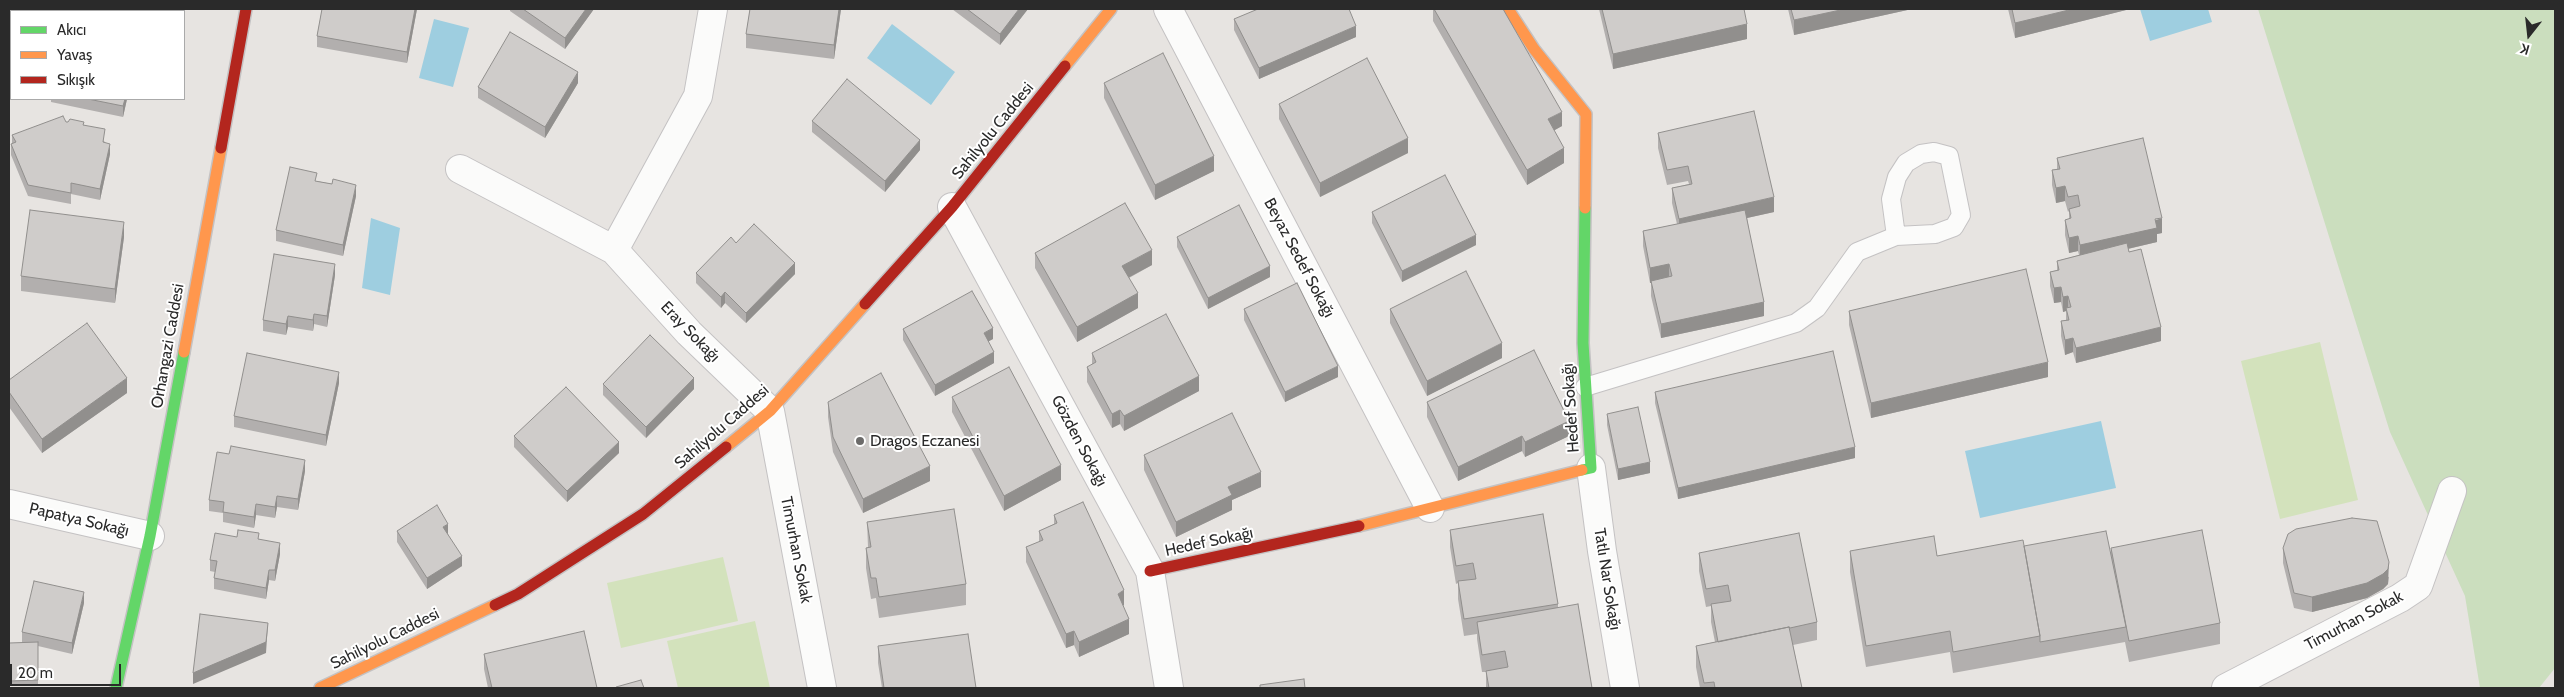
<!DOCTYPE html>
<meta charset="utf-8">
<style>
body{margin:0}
#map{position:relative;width:2564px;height:697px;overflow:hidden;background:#e7e4e1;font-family:Cabin,sans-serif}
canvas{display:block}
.frame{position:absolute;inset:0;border:10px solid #2a2a2a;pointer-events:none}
.legend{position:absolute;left:10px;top:10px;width:175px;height:90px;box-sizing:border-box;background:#fff;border:1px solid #aaa;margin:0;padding:6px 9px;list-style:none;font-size:15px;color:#2a2a2a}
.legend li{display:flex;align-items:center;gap:10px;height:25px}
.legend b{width:25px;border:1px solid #aaa}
.north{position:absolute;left:2504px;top:10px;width:50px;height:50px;-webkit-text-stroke:4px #fff;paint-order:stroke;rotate:196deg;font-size:14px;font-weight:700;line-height:20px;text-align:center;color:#2a2a2a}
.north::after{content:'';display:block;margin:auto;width:18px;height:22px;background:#2a2a2a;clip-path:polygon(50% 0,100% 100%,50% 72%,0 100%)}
.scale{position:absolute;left:10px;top:664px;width:111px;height:22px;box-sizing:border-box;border:2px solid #2a2a2a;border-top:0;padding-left:6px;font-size:15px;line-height:18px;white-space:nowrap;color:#2a2a2a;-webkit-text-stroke:4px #fff;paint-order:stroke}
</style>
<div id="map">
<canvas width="2564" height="697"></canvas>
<div class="frame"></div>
<ul class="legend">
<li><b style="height:6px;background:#63d668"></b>Akıcı</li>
<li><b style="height:6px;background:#ff974d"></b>Yavaş</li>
<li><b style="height:6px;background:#b3261e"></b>Sıkışık</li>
</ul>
<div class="north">K</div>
<div class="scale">20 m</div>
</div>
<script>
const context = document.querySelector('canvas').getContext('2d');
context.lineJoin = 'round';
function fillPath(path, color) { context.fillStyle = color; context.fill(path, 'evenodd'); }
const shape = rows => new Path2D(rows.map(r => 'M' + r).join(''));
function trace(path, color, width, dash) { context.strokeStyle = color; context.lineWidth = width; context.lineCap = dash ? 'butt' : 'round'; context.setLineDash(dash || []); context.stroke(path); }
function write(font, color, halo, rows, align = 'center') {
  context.font = font + ' Cabin,sans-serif'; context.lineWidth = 4; context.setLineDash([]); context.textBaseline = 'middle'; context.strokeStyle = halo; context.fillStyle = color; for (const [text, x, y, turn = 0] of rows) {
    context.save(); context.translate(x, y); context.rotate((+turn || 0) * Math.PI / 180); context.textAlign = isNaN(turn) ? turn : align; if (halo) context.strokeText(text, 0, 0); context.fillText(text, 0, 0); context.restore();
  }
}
fillPath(shape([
 [2258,9,2555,9,2555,668,2539,688,2480,688,2465,596,2390,432]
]), '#cbdebe');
fillPath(shape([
 [2320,342,2358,500,2280,519,2241,361],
 [723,557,738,621,621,648,607,583],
 [755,621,770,688,678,688,667,641]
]), '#d3e2bc');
fillPath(shape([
 [2140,9,2208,9,2212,22,2150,41],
 [434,19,469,28,453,87,419,78],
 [892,24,955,72,931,105,867,58],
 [371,218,400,228,390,295,362,288],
 [2101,421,2116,488,1980,518,1965,451]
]), '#9ecee0');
const lane = shape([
 [1585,387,1796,323,1817,308,1857,252,1896,236,1935,234,1954,227,1961,215,1949,156,1934,152,1921,154,1906,163,1897,177,1891,199,1896,236]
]);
const street = shape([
 [1168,9,1430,508],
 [460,169,614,250,689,333,770,411,822,688],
 [952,207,1150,571,1169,688],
 [614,250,698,96,713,9],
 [1591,468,1602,551,1625,688],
 [9,504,150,536],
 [2226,688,2400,598,2418,586,2452,491]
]);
const fast = shape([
 [1582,470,1591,468,1583,343,1585,208],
 [116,688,150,536,184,352]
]);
const slow = shape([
 [1508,9,1534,49,1586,114,1585,208],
 [1065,66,1111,9],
 [184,352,221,148],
 [726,447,770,411,865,304],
 [1359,526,1582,470],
 [320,688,495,605]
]);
const jam = shape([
 [221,148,246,9],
 [865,304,952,207,1065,66],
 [1150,571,1359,526],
 [495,605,518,594,643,514,726,447]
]);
trace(lane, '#c4c2c3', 20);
trace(street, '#c4c2c3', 30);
trace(fast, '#c4c2c3', 14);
trace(slow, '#c4c2c3', 14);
trace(jam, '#c4c2c3', 14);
trace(lane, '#fbfbfa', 18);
trace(street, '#fbfbfa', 28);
trace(fast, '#63d668', 11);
trace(slow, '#ff974d', 11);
trace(jam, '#b3261e', 11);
fillPath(shape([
 [57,9,141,9,140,11,57,11],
 [322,9,417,9,407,63,317,47,317,36],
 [510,9,594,9,565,49,510,11],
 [750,9,841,9,834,59,746,48,746,34],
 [952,9,1028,9,1000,45],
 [1433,9,1434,9,1562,126,1554,130,1564,163,1527,185,1433,21],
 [1599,9,1744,9,1747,39,1613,69],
 [1788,9,1912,9,1794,35],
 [2008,9,2130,9,2015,38],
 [1234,19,1356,37,1259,79,1234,30],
 [578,83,545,138,478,98,478,87],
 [1104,83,1214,171,1155,200,1104,98],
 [51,99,127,99,123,117,51,102],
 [1279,104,1408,153,1320,197,1279,119],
 [812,121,920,150,885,192,812,132],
 [66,122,84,125,105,142,110,154,100,200,71,194,71,204,28,196,11,155,11,144,12,144,12,135],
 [1658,133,1774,212,1747,218,1764,316,1661,338,1651,296,1651,283,1650,283,1643,246,1643,231,1677,224,1672,203,1672,188,1689,184,1688,181,1667,185,1658,148],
 [2057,158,2162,233,2157,234,2157,242,2128,249,2161,341,2076,363,2073,352,2065,355,2061,336,2061,321,2066,320,2066,311,2063,312,2061,302,2054,303,2050,286,2050,272,2057,270,2057,261,2079,255,2078,251,2069,253,2065,235,2065,220,2069,219,2069,211,2068,212,2065,201,2056,203,2052,185,2052,170,2057,169],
 [317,181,332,184,356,196,343,256,276,241,276,230],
 [1372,212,1476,245,1402,282,1372,223],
 [124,237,115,303,21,291,21,276],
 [1177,237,1270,277,1208,309,1177,247],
 [736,243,795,274,746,323,725,303,721,308,696,283,696,273],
 [1035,253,1152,265,1129,278,1138,308,1077,342,1035,268],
 [335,275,327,327,314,324,313,331,288,327,286,335,263,331,263,320],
 [1244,309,1338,377,1285,402,1244,320],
 [1390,309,1502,358,1427,396,1390,323],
 [1849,311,2048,377,1871,418,1849,325],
 [903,329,993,339,988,341,994,363,935,396,903,340],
 [1092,353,1199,391,1124,431,1120,424,1112,428,1087,382,1087,367,1092,365],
 [9,380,127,393,42,453,9,407],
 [339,383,326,446,234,427,234,416],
 [603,384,694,389,646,438,603,395],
 [1655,392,1855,458,1678,499,1655,403],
 [952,397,1061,480,1004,511,952,412],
 [828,402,930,481,863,513,833,452,828,417],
 [1427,402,1569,436,1525,457,1522,451,1458,481,1427,417],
 [1607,414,1650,473,1618,480,1607,425],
 [514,436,619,453,567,502,514,447],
 [1144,455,1261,487,1232,500,1232,510,1176,537,1144,470],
 [305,471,298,510,277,507,275,518,256,515,254,528,223,522,223,513,209,511,209,500],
 [1054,515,1124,605,1123,606,1129,634,1079,657,1074,645,1066,648,1026,562,1026,547,1039,542,1039,531,1054,524],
 [867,522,966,584,966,605,879,618,876,598,871,599,866,568,866,548,868,547],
 [1450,530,1558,604,1558,608,1592,688,1486,688,1486,672,1482,672,1477,639,1477,634,1464,636,1458,599,1458,583,1456,584,1450,547],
 [397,531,448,534,462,566,427,589,397,542],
 [237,537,259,539,280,554,275,581,269,580,266,599,214,589,214,578,215,572,210,571,210,560],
 [2024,546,2111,553,2111,548,2220,623,2220,644,2129,662,2125,642,1953,673,1950,652,1866,667,1850,572,1850,551,1937,556],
 [2283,548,2389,577,2388,584,2383,589,2367,598,2312,612,2294,608,2283,563],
 [1699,553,1817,622,1817,640,1793,645,1802,688,1700,688,1696,667,1696,646,1715,642,1711,622,1711,606,1706,607,1699,571],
 [84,603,72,654,38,646,38,686,10,686,9,643,22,643,22,632],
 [878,646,976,688,882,688,878,663],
 [484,654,597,688,488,688,484,669]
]), '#b2afae');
fillPath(shape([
 [415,9,417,9,407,63,407,52],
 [586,9,594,9,565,49,565,38],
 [839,9,841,9,834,59,834,45],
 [1019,9,1028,9,1000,45,1000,34],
 [1845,9,1912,9,1794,35,1794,20],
 [2073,9,2130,9,2015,38,2015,23],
 [1747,24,1747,39,1613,69,1613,54],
 [1356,26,1356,37,1259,79,1259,68],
 [578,72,578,83,545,138,545,127],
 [125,99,127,99,123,117,123,106],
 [1562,112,1562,126,1548,134,1548,119],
 [1408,138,1408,153,1320,197,1320,183],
 [920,140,920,150,885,192,885,181],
 [110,144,110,154,100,200,100,189],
 [1564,148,1564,163,1527,185,1527,170],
 [1214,156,1214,171,1155,200,1155,185],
 [356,185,356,196,343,256,343,245],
 [2065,186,2065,201,2056,203,2056,188],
 [1774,197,1774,212,1679,233,1679,219],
 [2162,218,2162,233,2157,234,2157,242,2080,260,2080,245],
 [124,222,124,237,115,303,115,289],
 [1476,235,1476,245,1402,282,1402,271],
 [2078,236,2078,251,2069,253,2069,238],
 [1152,250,1152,265,1122,281,1122,266],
 [795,263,795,274,746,323,746,313],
 [335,264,335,275,327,327,327,316],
 [1669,264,1669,279,1650,283,1650,268],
 [1270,266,1270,277,1208,309,1208,298],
 [2061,287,2061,302,2054,303,2054,288],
 [725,292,725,303,721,308,721,297],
 [1138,293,1138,308,1077,342,1077,327],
 [2068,296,2068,311,2066,308,2066,311,2063,312,2063,297],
 [1764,302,1764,316,1661,338,1661,324],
 [314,314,314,324,313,331,313,320],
 [288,316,288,327,286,335,286,324],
 [2161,327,2161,341,2076,363,2076,348],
 [993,328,993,339,984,344,984,333],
 [2073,338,2073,352,2065,355,2065,340],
 [1502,343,1502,358,1427,396,1427,381],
 [994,352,994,363,935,396,935,385],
 [2048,362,2048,377,1871,418,1871,403],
 [1338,366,1338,377,1285,402,1285,392],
 [339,372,339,383,326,446,326,435],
 [1199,376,1199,391,1124,431,1124,416],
 [127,378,127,393,42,453,42,439],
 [694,378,694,389,646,438,646,427],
 [1120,410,1120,424,1112,428,1112,414],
 [1569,421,1569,436,1525,457,1525,442],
 [1522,436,1522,451,1458,481,1458,467],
 [619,442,619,453,567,502,567,491],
 [1855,447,1855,458,1678,499,1678,488],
 [305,460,305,471,298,510,298,499],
 [1650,462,1650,473,1618,480,1618,469],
 [1061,465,1061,480,1004,511,1004,496],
 [930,466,930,481,863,513,863,499],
 [1261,472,1261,487,1232,500,1232,510,1176,537,1176,522,1228,487],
 [277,496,277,507,275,518,275,507],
 [256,504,256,515,254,528,254,517],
 [448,524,448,534,443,538,443,527],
 [280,543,280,554,275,581,275,570],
 [462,556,462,566,427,589,427,578],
 [2389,562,2388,584,2383,589,2367,598,2312,612,2312,597],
 [269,570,269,580,266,599,266,588],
 [1124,590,1124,605,1118,608,1118,594],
 [84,592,84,603,72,654,72,643],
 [1129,619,1129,634,1079,657,1079,642],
 [268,623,266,653,193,684,193,673],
 [1074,631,1074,645,1066,648,1066,634]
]), '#918f8d');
const building = shape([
 [73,9,138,9,138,11,85,11,73,9],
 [322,9,415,9,407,52,317,36,322,9],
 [523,9,586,9,565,38,523,9],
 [750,9,839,9,834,45,746,34,750,9],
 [967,9,1019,9,1000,34,967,9],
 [1258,9,1349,9,1356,26,1259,68,1234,19,1258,9],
 [1434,9,1503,9,1562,112,1548,119,1564,148,1527,170,1434,9],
 [1602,9,1744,9,1747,24,1613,54,1602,9],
 [1791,9,1845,9,1794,20,1791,9],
 [2012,9,2073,9,2015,23,2012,9],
 [510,32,578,72,545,127,478,87,510,32],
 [1163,53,1214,156,1155,185,1104,83,1163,53],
 [1367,58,1408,138,1320,183,1279,104,1367,58],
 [847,79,920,140,885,181,812,121,847,79],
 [88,99,125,99,123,106,88,99],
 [1754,111,1774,197,1679,219,1672,188,1692,184,1688,166,1667,170,1658,133,1754,111],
 [63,116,66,122,68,122,70,119,84,122,83,125,105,129,103,142,110,144,100,189,71,183,71,193,28,185,11,144,16,142,12,135,63,116],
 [2143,138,2162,218,2155,219,2157,228,2080,245,2078,236,2069,238,2065,220,2071,218,2069,209,2080,206,2078,195,2068,197,2065,186,2056,188,2052,170,2060,169,2057,158,2143,138],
 [290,167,317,173,315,181,332,184,333,179,356,185,343,245,276,230,290,167],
 [1445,175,1476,235,1402,271,1372,212,1445,175],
 [1125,203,1152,250,1122,266,1138,293,1077,327,1035,253,1125,203],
 [1239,205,1270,266,1208,298,1177,237,1239,205],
 [30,210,124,222,115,289,21,276,30,210],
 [1745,210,1764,302,1661,324,1651,281,1672,276,1669,264,1650,268,1643,231,1745,210],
 [754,224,795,263,746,313,725,292,721,297,696,273,731,237,736,243,754,224],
 [2127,243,2129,252,2141,249,2161,327,2076,348,2073,338,2065,340,2061,321,2069,320,2066,308,2071,307,2068,296,2063,297,2061,287,2054,288,2050,272,2059,270,2057,261,2127,243],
 [274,254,335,264,327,316,314,314,313,320,288,316,286,324,263,320,274,254],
 [2026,269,2048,362,1871,403,1849,311,2026,269],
 [1466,271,1502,343,1427,381,1390,309,1466,271],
 [1297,283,1338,366,1285,392,1244,309,1297,283],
 [972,291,993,328,984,333,994,352,935,385,903,329,972,291],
 [1166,314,1199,376,1124,416,1120,410,1112,414,1087,367,1096,362,1092,353,1166,314],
 [87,323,127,378,42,439,9,392,9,380,87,323],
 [650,335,694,378,646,427,603,384,650,335],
 [1534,350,1569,421,1525,442,1522,436,1458,467,1427,402,1534,350],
 [1833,351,1855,447,1678,488,1655,392,1833,351],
 [247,353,339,372,326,435,234,416,247,353],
 [1009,367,1061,465,1004,496,952,397,1009,367],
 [881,373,930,466,863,499,833,437,828,402,881,373],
 [566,387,619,442,567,491,514,436,566,387],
 [1638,407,1650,462,1618,469,1607,414,1638,407],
 [1232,413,1261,472,1228,487,1232,495,1176,522,1144,455,1232,413],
 [231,446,305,460,298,499,277,496,275,507,256,504,254,517,223,512,224,502,209,500,217,452,229,454,231,446],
 [1083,502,1124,590,1118,594,1129,619,1079,642,1074,631,1066,634,1026,547,1043,540,1039,531,1057,523,1054,515,1083,502],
 [437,505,448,524,443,527,462,556,427,578,397,531,437,505],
 [954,509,966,584,879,597,876,578,871,578,866,548,871,547,867,522,954,509],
 [1543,514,1558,604,1464,619,1458,581,1476,579,1473,563,1456,566,1450,530,1543,514],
 [2352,518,2377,521,2389,562,2388,569,2383,574,2367,583,2312,597,2294,593,2283,548,2288,534,2296,529,2352,518],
 [238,530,259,533,258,539,280,543,275,570,269,570,266,588,214,578,217,561,210,560,215,533,237,537,238,530],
 [2202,530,2220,623,2129,641,2111,548,2202,530],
 [2106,531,2126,627,2040,642,2040,636,2024,546,2106,531],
 [1799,533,1817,622,1790,628,1789,627,1718,642,1711,604,1731,601,1728,585,1706,589,1699,553,1799,533],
 [1934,536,1937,556,2023,540,2040,636,1953,652,1950,631,1866,646,1850,551,1934,536],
 [34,581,84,592,72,643,22,632,34,581],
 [1578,604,1592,688,1489,688,1486,671,1508,667,1505,651,1482,655,1477,622,1578,604],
 [200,614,268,623,266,642,193,673,200,614],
 [1789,627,1802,688,1715,688,1714,682,1704,683,1696,646,1789,627],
 [584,631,597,688,492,688,484,654,584,631],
 [968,634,976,688,884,688,878,646,968,634],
 [38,642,38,680,10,681,9,643,38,642],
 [1304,679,1305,688,1260,688,1260,685,1304,679],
 [641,680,644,688,616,688,616,687,641,680]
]);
fillPath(building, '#cfccca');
trace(building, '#918f8d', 1);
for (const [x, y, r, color] of [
 [860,441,5,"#6c6b6a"]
]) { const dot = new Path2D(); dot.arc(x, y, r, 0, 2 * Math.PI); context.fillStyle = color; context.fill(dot); trace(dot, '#fff', 2); }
write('16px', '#2a2a2a', '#fff', [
 ["Sahilyolu Caddesi",993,131,-51],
 ["Beyaz Sedef Sokağı",1299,258,62],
 ["Eray Sokağı",690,332,46],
 ["Orhangazi Caddesi",168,346,-80],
 ["Hedef Sokağı",1571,408,-94],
 ["Sahilyolu Caddesi",722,427,-41],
 ["Gözden Sokağı",1079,441,62],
 ["Papatya Sokağı",79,520,13],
 ["Hedef Sokağı",1209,542,-12],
 ["Timurhan Sokak",796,550,79],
 ["Tatlı Nar Sokağı",1607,579,81],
 ["Timurhan Sokak",2354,621,-28],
 ["Sahilyolu Caddesi",385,639,-26]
]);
write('16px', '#2a2a2a', '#fff', [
 ["Dragos Eczanesi",870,441]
], 'left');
</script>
